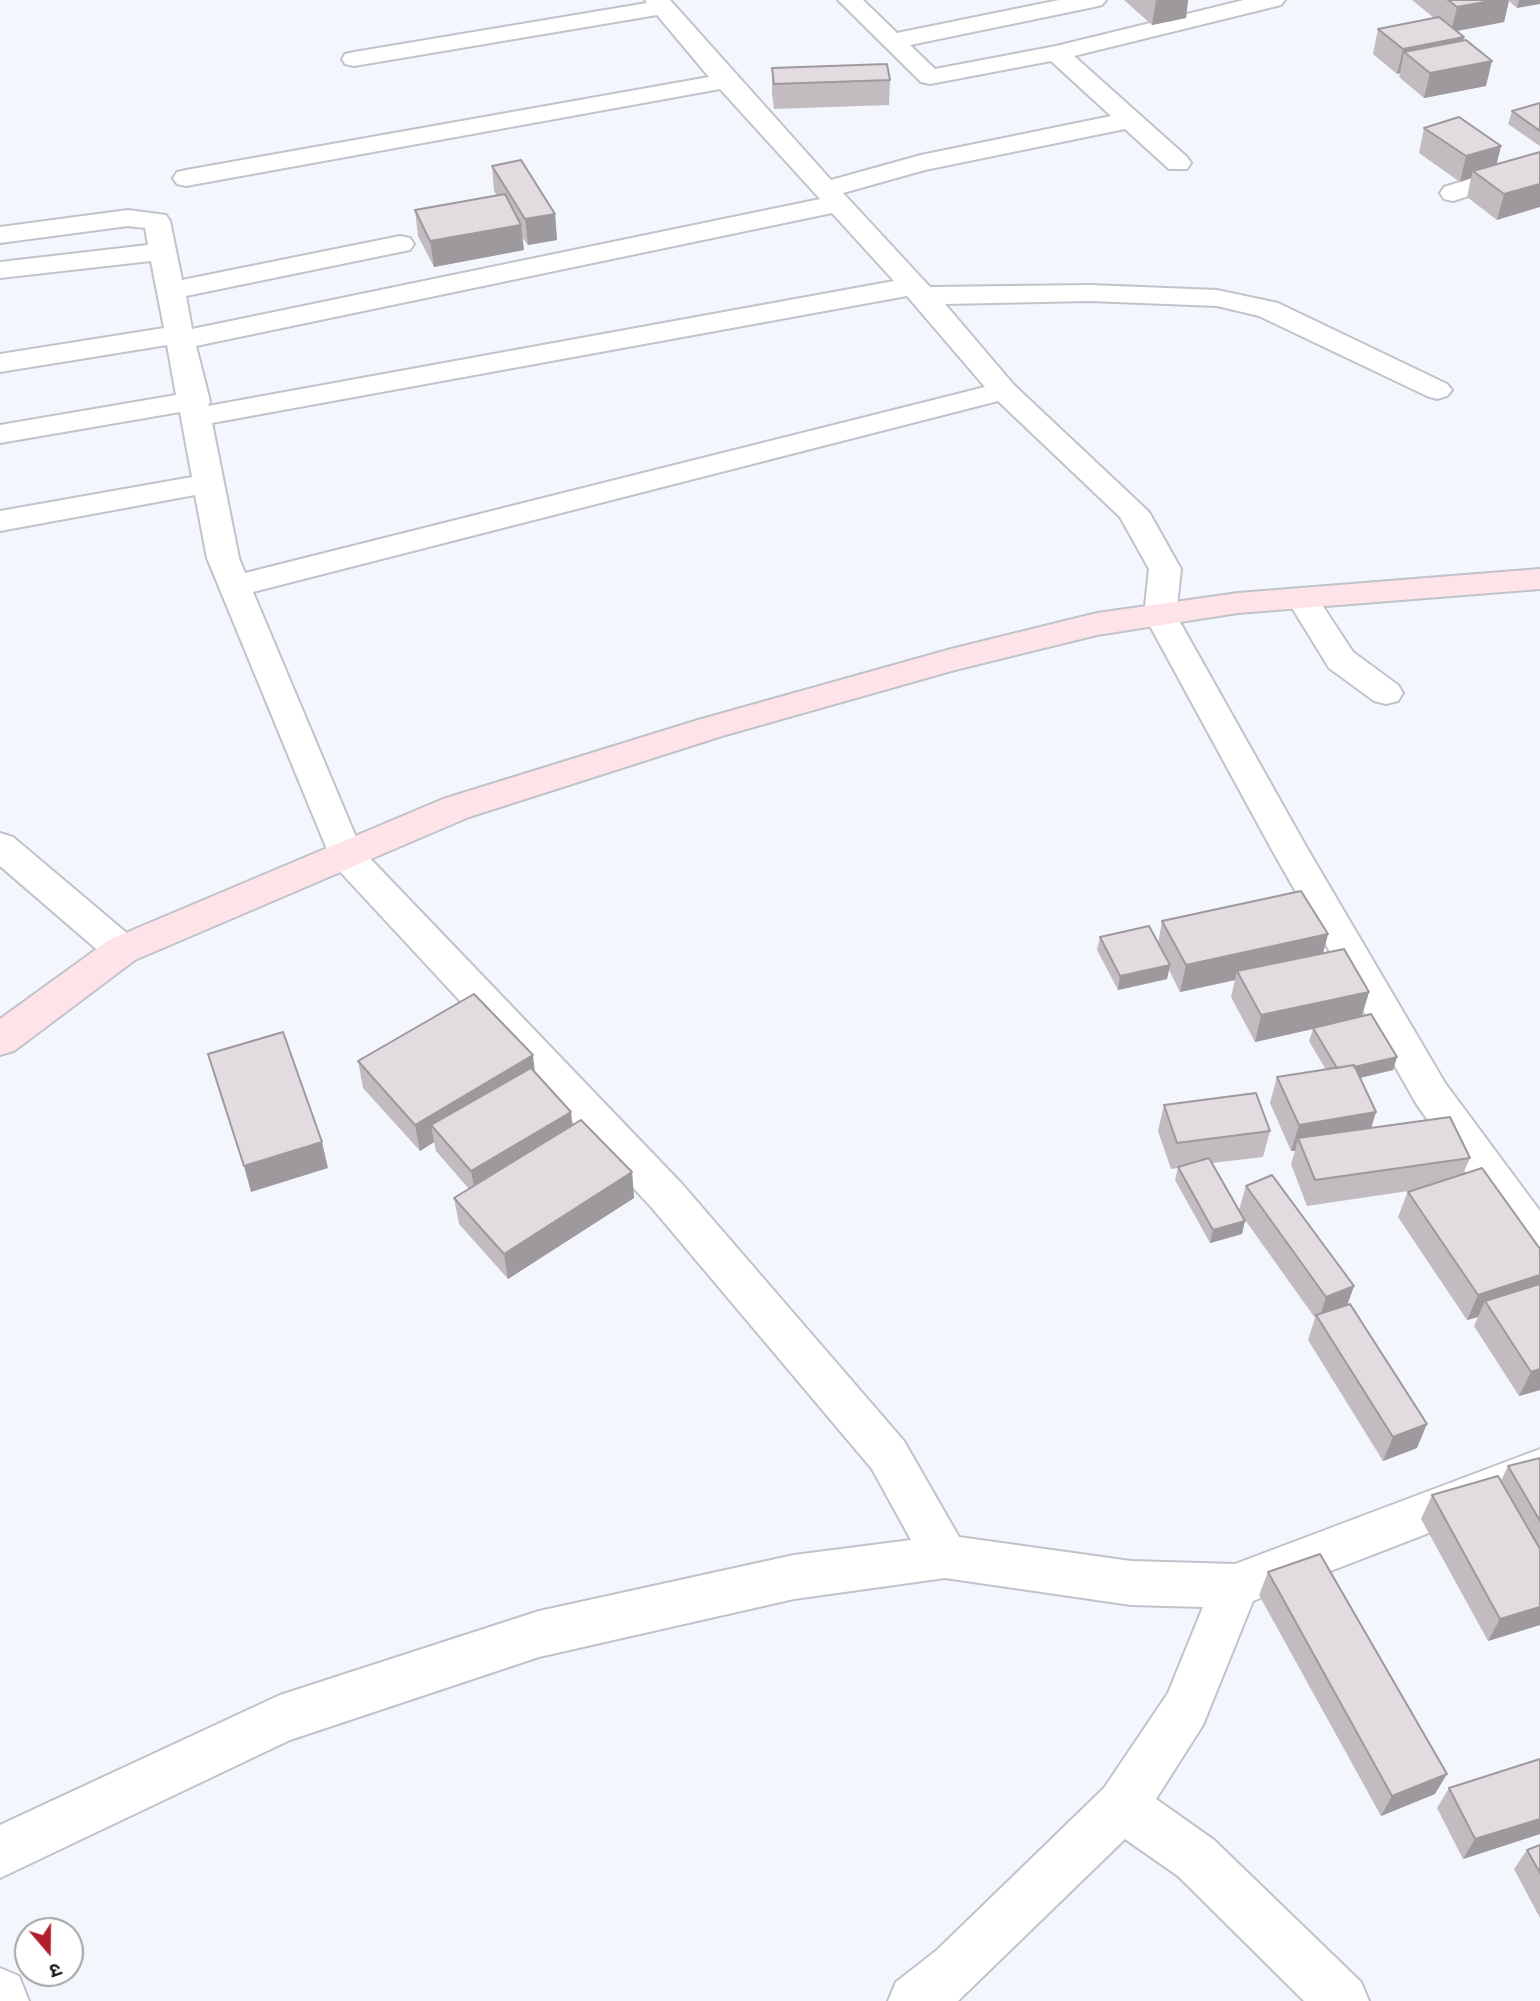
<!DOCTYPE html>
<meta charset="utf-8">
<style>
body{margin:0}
#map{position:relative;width:1540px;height:2001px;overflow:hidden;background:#f3f6fd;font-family:Montserrat,"Noto Sans Devanagari",sans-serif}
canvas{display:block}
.north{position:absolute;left:14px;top:1917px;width:70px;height:70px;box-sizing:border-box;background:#fff;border:2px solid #a1a2a3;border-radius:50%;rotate:160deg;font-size:19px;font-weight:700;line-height:28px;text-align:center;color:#151618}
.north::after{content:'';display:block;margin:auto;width:24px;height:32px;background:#b11f2d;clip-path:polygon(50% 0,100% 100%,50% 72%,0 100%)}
</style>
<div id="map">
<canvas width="1540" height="2001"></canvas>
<div class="north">उ</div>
</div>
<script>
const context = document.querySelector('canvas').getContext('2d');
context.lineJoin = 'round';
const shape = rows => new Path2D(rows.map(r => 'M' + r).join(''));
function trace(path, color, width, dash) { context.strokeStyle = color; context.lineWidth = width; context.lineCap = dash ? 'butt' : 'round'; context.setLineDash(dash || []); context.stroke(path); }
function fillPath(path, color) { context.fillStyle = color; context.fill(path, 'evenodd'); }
const minor = shape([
 [645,0,670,0,831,180,921,155,1111,116,1051,61,930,84,921,82,838,0,863,0,897,33,1059,0,1106,0,1102,5,1094,7,910,45,935,69,1056,46,1244,0,1285,0,1281,5,1074,56,1187,157,1191,163,1187,169,1169,169,1125,129,925,170,843,193,930,287,1090,285,1217,290,1278,303,1447,384,1452,390,1447,396,1437,399,1427,396,1259,316,1217,306,1090,301,945,304,1014,385,1149,512,1181,569,1176,615,1307,848,1445,1083,1540,1211,1540,1260,1525,1255,1417,1105,1272,850,1144,615,1149,569,1120,517,998,401,253,592,361,849,682,1184,904,1441,959,1537,1131,1561,1235,1564,1540,1449,1540,1490,1253,1601,1203,1725,1156,1799,1214,1840,1361,1982,1369,2001,1304,2001,1178,1876,1125,1839,958,2001,888,2001,896,1982,937,1950,1104,1788,1168,1693,1203,1607,1131,1605,945,1578,794,1599,539,1657,290,1740,0,1878,0,1825,280,1695,539,1611,794,1555,911,1540,872,1469,652,1208,333,864,207,558,195,495,0,531,0,511,192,477,180,412,0,443,0,425,176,395,167,345,0,372,0,354,164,328,151,261,0,278,0,262,148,245,145,228,128,226,0,243,0,227,128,210,166,215,170,221,182,280,400,236,410,238,414,244,410,250,400,252,186,296,192,329,820,199,720,89,186,186,177,184,173,178,177,172,186,170,709,77,657,15,354,66,345,64,342,59,345,54,354,52,647,3,645,0],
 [832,213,894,281,208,406,210,401,196,346,832,213],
 [907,296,985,387,245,573,239,558,212,423,907,296],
 [1540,157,1540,173,1453,201,1444,199,1440,193,1444,187,1540,157],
 [1302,588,1313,591,1353,652,1398,685,1403,693,1398,701,1386,704,1374,701,1329,668,1286,598,1291,591,1302,588],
 [0,833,13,837,135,940,141,950,135,960,122,964,109,960,0,866,0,833],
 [0,1968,19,1976,29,2001,0,2001,0,1968]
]);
const secondary = shape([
 [1540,569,1540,589,1238,613,1097,635,955,670,722,736,469,817,135,960,14,1051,0,1055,0,1019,109,940,443,799,698,720,951,649,1097,613,1238,593,1540,569]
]);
trace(minor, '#c0c3c9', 4);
trace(secondary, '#c0c3c9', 4);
fillPath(minor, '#fff');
fillPath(secondary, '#fee4e8');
fillPath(shape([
 [1124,0,1188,0,1186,18,1152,25],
 [1412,0,1540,0,1517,8,1509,1,1504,22,1457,31,1464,37,1463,40,1486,86,1424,98,1399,77,1400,73,1397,74,1373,54,1378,29,1434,18],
 [772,68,890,80,889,105,774,109,772,93],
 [1540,103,1540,146,1508,124,1512,111],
 [1424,128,1501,146,1496,165,1540,152,1497,220,1467,197,1471,178,1460,182,1419,153],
 [492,166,555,214,557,240,528,245,522,237,524,250,434,267,418,236,415,210,497,196,494,191],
 [1162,921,1328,934,1323,953,1369,992,1362,1016,1397,1057,1393,1070,1360,1078,1376,1112,1371,1128,1470,1158,1463,1174,1540,1390,1519,1396,1474,1326,1478,1317,1467,1320,1398,1217,1408,1191,1307,1206,1291,1164,1295,1151,1291,1151,1270,1103,1277,1077,1326,1070,1309,1041,1313,1029,1255,1042,1231,997,1235,980,1180,992,1169,970,1167,979,1118,990,1097,950,1100,937,1158,944],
 [358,1061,535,1073,572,1125,632,1172,634,1198,508,1279,459,1224,454,1198,469,1189,436,1151,434,1142,420,1151,363,1088],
 [1164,1105,1270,1131,1263,1157,1212,1163,1239,1210,1246,1186,1354,1286,1347,1305,1417,1448,1383,1461,1308,1340,1315,1318,1243,1217,1242,1234,1210,1243,1175,1180,1178,1168,1171,1169,1158,1131],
 [1540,1458,1540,1625,1488,1641,1421,1519,1432,1495,1501,1481,1508,1466],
 [1268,1572,1435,1794,1381,1816,1259,1595],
 [1540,1759,1540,1834,1463,1859,1437,1808,1449,1788],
 [1540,1845,1540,1918,1514,1869,1527,1850]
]), '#c2bcc1');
fillPath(shape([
 [1156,0,1188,0,1186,18,1152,25],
 [1496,0,1509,0,1504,22,1451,32,1457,7],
 [1519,0,1540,0,1540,4,1517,8],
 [1464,37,1458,61,1404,52,1400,73,1397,74,1403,49],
 [1492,61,1486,86,1424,98,1430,73],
 [1501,146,1495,171,1473,171,1471,178,1460,182,1466,156],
 [1540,184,1540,207,1497,220,1504,194],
 [555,214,557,240,528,245,525,219],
 [521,225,524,250,434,267,430,241],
 [1328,934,1321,961,1237,971,1235,980,1180,992,1186,965],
 [1170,965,1167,979,1118,990,1120,976],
 [1369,992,1361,1018,1255,1042,1261,1015],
 [533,1055,536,1081,431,1125,434,1142,420,1151,415,1125],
 [1397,1057,1393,1070,1334,1084,1338,1071],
 [571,1112,574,1138,476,1197,471,1171],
 [1376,1112,1368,1138,1298,1138,1295,1151,1291,1151,1299,1125],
 [322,1142,328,1168,251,1192,244,1166],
 [632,1172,634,1198,508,1279,504,1254],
 [1245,1221,1242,1234,1210,1243,1213,1230],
 [1540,1275,1540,1296,1485,1301,1478,1317,1467,1320,1478,1295],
 [1354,1286,1345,1311,1319,1319,1326,1297],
 [1540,1369,1540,1390,1519,1396,1531,1372],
 [1427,1424,1417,1448,1383,1461,1393,1437],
 [1540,1607,1540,1625,1488,1641,1500,1619],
 [1447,1774,1435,1794,1381,1816,1392,1796],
 [1540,1819,1540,1834,1463,1859,1475,1839]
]), '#9e999d');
const building = shape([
 [1448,0,1496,0,1457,7,1448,0],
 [1439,17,1464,37,1403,49,1378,29,1439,17],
 [1466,40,1492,61,1430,73,1404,52,1466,40],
 [887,64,890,80,774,84,772,68,887,64],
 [1540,103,1540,131,1512,111,1540,103],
 [1459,117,1501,146,1466,156,1424,128,1459,117],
 [1540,152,1540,184,1504,194,1473,171,1540,152],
 [521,160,555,214,525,219,492,166,521,160],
 [505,194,521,225,430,241,415,210,505,194],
 [1301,891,1328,934,1186,965,1162,921,1301,891],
 [1149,926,1170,965,1120,976,1100,937,1149,926],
 [1344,949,1369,992,1261,1015,1237,971,1344,949],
 [474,994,533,1055,415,1125,358,1061,474,994],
 [1371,1014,1397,1057,1354,1067,1354,1065,1337,1068,1313,1028,1371,1014],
 [283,1032,322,1142,244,1166,208,1054,283,1032],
 [1354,1065,1376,1112,1299,1125,1277,1077,1354,1065],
 [531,1068,571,1112,471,1171,431,1125,531,1068],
 [1256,1093,1270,1131,1177,1143,1164,1105,1256,1093],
 [1450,1117,1470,1158,1315,1180,1298,1138,1450,1117],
 [581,1120,632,1172,504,1254,454,1198,581,1120],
 [1209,1158,1245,1221,1213,1230,1178,1167,1209,1158],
 [1482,1168,1540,1249,1540,1275,1478,1295,1408,1192,1482,1168],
 [1272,1175,1354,1286,1326,1297,1246,1186,1272,1175],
 [1540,1284,1540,1369,1531,1372,1485,1301,1540,1284],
 [1350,1304,1427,1424,1393,1437,1316,1315,1350,1304],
 [1540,1458,1540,1521,1508,1466,1540,1458],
 [1498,1476,1540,1549,1540,1607,1500,1619,1432,1495,1498,1476],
 [1320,1554,1447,1774,1392,1796,1268,1572,1320,1554],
 [1540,1759,1540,1819,1475,1839,1449,1788,1540,1759],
 [1540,1845,1540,1873,1527,1850,1540,1845]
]);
fillPath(building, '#e2dbe0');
trace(building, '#9e999d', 2);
</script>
